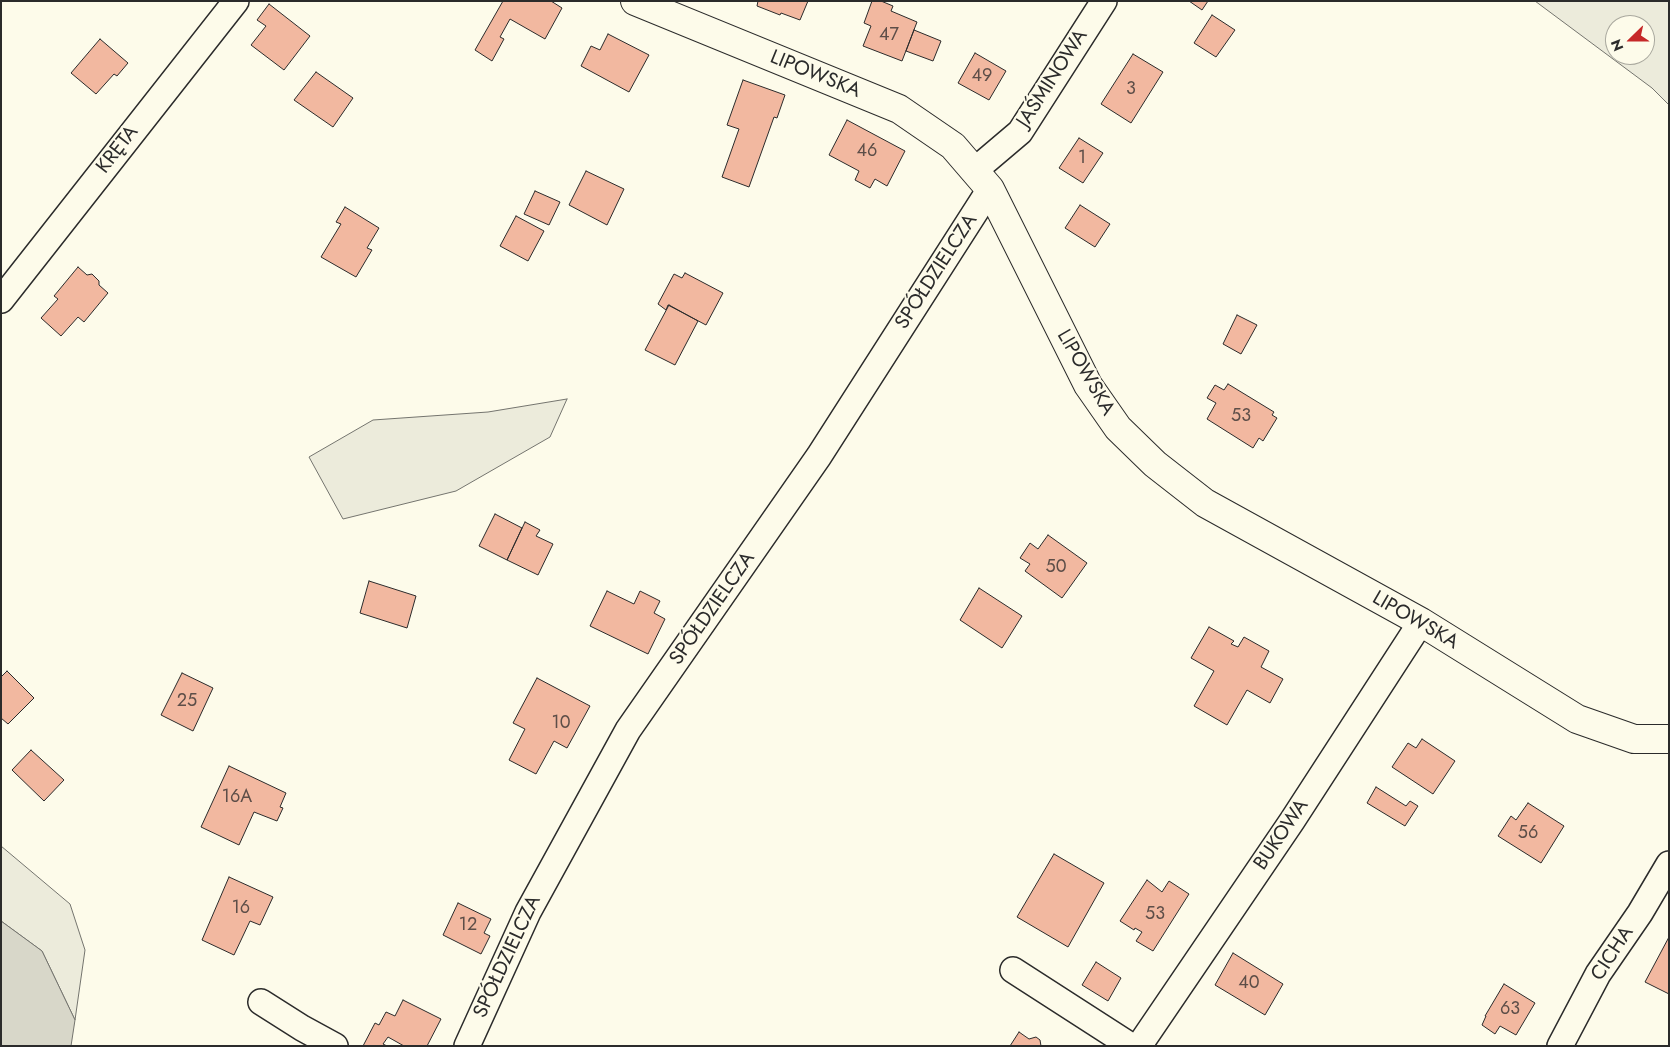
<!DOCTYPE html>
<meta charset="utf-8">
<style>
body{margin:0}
#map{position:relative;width:1670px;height:1047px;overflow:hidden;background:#fdfbea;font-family:Jost,sans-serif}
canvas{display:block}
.frame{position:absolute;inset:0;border:2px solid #2b2b2b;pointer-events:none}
.north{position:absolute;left:1605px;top:15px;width:50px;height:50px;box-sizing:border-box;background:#fdfbea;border:1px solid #a9a89e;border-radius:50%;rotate:248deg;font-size:14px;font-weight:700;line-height:20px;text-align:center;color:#2b2b2b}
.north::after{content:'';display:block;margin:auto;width:18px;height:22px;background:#c62828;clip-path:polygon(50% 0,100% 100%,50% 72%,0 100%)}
</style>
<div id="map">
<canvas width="1670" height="1047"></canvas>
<div class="frame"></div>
<div class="north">N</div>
</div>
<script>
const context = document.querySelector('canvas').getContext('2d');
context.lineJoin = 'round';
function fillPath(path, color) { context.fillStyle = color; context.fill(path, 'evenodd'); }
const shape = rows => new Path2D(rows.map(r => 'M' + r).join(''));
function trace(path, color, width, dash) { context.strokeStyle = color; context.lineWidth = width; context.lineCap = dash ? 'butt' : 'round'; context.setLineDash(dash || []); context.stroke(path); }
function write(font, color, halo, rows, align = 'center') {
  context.font = font + ' Jost,sans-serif'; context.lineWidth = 4; context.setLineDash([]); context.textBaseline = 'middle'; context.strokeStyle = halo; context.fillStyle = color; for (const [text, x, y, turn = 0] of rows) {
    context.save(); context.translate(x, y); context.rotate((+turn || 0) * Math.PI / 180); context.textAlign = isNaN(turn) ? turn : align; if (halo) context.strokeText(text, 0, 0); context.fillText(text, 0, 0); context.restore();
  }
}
const green = shape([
 [1535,1,1669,1,1669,105,1652,88,1535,1],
 [1615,25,1645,25,1645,55,1615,55,1615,25],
 [567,399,550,437,456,491,343,519,309,457,373,420,488,412,567,399],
 [1,846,70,904,85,950,75,1020,42,951,1,921,1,846]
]);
fillPath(green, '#ecebdb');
trace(green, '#74746e', 1);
const water = shape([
 [1,921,42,951,75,1020,71,1046,1,1046,1,921]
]);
fillPath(water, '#d8d7c9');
trace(water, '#74746e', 1);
const building = shape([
 [503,1,551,1,562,8,545,39,510,19,500,37,504,39,492,61,475,50,503,1],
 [758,1,808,1,800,20,781,13,780,15,757,6,758,1],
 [872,1,881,1,893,6,891,11,917,22,902,61,863,46,871,26,864,23,872,1],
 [1189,1,1208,1,1202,10,1189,1],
 [269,4,310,36,284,70,251,45,266,26,257,20,269,4],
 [1212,15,1235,30,1216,57,1194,43,1212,15],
 [914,30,941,41,933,61,906,51,914,30],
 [608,34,649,55,629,92,581,66,591,46,600,50,608,34],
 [100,39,128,63,117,76,114,74,96,94,71,73,100,39],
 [975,53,1006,71,989,100,958,83,975,53],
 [1133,54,1163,72,1131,123,1101,104,1133,54],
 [316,72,353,98,333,127,294,100,316,72],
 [743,80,785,95,777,118,774,117,749,187,722,177,739,129,727,125,743,80],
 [847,120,905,151,887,186,875,179,870,188,855,180,859,171,829,155,847,120],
 [1079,138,1103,153,1083,183,1059,168,1079,138],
 [586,171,624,189,607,225,569,205,586,171],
 [535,191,560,202,549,225,524,214,535,191],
 [1080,205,1110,224,1095,247,1065,228,1080,205],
 [345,207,379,228,367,248,372,250,356,277,321,257,341,224,336,222,345,207],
 [516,216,544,231,528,261,500,246,516,216],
 [78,267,87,275,92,274,99,281,99,285,108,293,84,322,78,317,61,336,41,318,58,299,54,296,78,267],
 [685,273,723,293,706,325,668,305,666,310,658,304,674,274,682,278,685,273],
 [669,305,698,321,675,365,645,350,669,305],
 [1237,315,1257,325,1241,354,1223,344,1237,315],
 [1228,384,1274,412,1272,415,1277,418,1263,441,1259,438,1253,448,1207,419,1216,403,1207,398,1215,385,1224,390,1228,384],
 [495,514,522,528,507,560,479,546,495,514],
 [525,522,540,530,536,536,553,544,538,575,507,560,525,522],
 [1048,535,1087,563,1062,598,1025,571,1030,564,1020,558,1030,543,1038,549,1048,535],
 [369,581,416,596,407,628,360,613,369,581],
 [979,588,1022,616,1002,648,960,620,979,588],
 [607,591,634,604,640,591,660,601,654,613,665,619,648,654,590,626,607,591],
 [1209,627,1234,641,1231,644,1238,647,1244,637,1269,651,1261,667,1283,679,1270,703,1247,690,1227,725,1194,706,1214,671,1191,658,1209,627],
 [7,671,34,698,8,724,1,718,1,677,7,671],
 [182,673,213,688,193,731,161,715,182,673],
 [537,678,590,706,567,748,554,741,536,774,509,760,525,729,513,723,537,678],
 [1422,739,1455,761,1433,794,1392,767,1408,743,1416,748,1422,739],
 [31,750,64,780,44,801,12,770,31,750],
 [229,766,286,793,280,807,283,808,277,821,254,812,239,845,201,827,229,766],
 [1376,787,1406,806,1410,801,1418,806,1405,826,1367,803,1376,787],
 [1528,803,1564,826,1541,863,1498,836,1511,816,1516,820,1528,803],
 [1054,854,1104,883,1068,947,1017,917,1054,854],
 [229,877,273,897,260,925,250,921,234,955,202,940,229,877],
 [1147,880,1162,892,1169,881,1189,894,1153,951,1136,941,1142,932,1135,928,1134,930,1120,921,1147,880],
 [458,903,491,919,484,933,490,936,481,954,443,935,458,903],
 [1669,937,1669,994,1645,982,1669,937],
 [1233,953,1283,984,1265,1015,1215,985,1233,953],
 [1096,962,1121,978,1108,1001,1082,985,1096,962],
 [1504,984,1535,1003,1516,1035,1500,1026,1495,1034,1482,1025,1486,1016,1485,1016,1504,984],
 [403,1000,441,1019,427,1046,404,1046,388,1037,383,1044,387,1046,363,1046,375,1023,379,1025,386,1012,395,1016,403,1000],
 [1019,1032,1029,1039,1036,1037,1040,1040,1041,1046,1010,1046,1019,1032]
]);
fillPath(building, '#f2b8a0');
trace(building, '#2b2b2b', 1);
const street = shape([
 [974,171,1020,132,1104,1],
 [1,300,236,1],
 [1013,970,1131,1046],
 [261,1002,302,1028,335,1046],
 [467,1046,528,912,628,730,819,456,990,189],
 [1139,1046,1292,821,1421,622],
 [1560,1046,1598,974,1640,913,1669,864]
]);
const secondary = shape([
 [635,1,899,109,953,146,990,189,1088,385,1118,428,1155,464,1205,503,1421,622,1577,719,1634,739,1669,739]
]);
trace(street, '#2b2b2b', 28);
trace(secondary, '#2b2b2b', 30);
trace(street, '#fdfbea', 25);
trace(secondary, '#fdfbea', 28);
write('18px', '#5d4e48', null, [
 ["47",889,36],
 ["49",982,77],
 ["3",1131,90],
 ["46",867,152],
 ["1",1082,159],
 ["53",1241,417],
 ["50",1056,568],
 ["25",187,702],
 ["10",561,724],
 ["16A",237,798],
 ["56",1528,834],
 ["16",241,909],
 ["53",1155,915],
 ["12",468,926],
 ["40",1249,984],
 ["63",1510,1010]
]);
write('20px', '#2b2b2b', '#fdfbea', [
 ["LIPOWSKA",815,75,22],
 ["JAŚMINOWA",1053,79,-57],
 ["KRĘTA",118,150,-52],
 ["SPÓŁDZIELCZA",937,272,-57],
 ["LIPOWSKA",1085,373,60],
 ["SPÓŁDZIELCZA",713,609,-55],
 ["LIPOWSKA",1415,621,30],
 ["BUKOWA",1282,835,-56],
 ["CICHA",1613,954,-57],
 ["SPÓŁDZIELCZA",508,957,-65]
]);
</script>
